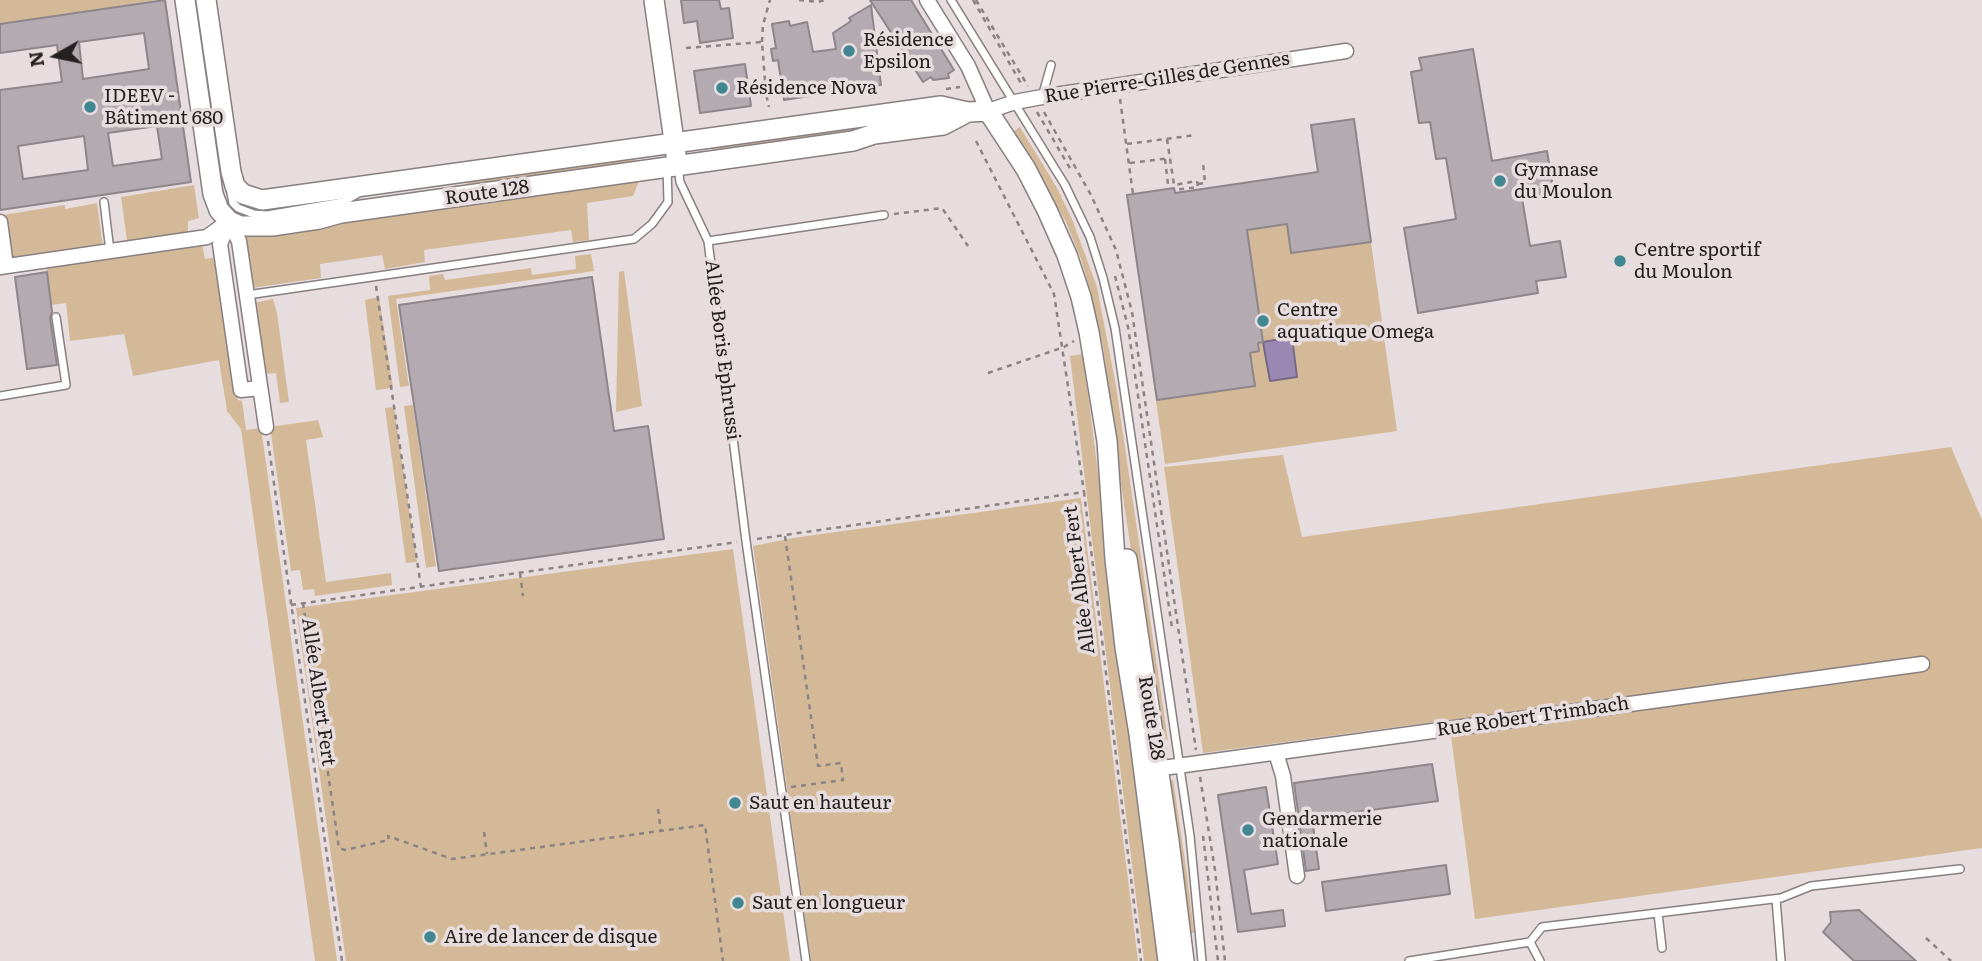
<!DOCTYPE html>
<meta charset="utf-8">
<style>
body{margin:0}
#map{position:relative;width:1982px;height:961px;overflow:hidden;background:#e7dcde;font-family:Literata,serif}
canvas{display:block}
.north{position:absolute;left:21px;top:21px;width:70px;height:70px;-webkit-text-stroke:5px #e7dcde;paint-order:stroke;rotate:261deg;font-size:19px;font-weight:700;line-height:28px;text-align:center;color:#242020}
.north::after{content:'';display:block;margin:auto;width:24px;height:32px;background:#242020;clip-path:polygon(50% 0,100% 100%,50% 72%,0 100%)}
</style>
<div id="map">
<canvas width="1982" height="961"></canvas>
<div class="north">N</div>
</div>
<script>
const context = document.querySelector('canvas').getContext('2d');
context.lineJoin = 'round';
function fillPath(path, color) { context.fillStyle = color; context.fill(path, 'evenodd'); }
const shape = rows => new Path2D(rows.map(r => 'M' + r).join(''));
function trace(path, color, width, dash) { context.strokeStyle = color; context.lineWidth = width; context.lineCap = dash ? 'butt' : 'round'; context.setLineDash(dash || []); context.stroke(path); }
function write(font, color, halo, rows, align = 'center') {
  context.font = font + ' Literata,serif'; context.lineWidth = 7; context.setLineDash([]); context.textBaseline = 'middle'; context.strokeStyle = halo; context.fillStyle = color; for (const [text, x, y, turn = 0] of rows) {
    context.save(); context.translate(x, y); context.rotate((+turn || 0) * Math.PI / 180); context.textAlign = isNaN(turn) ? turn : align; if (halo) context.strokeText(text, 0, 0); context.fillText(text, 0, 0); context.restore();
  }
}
fillPath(shape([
 [0,0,157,0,0,25],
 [933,112,855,136,713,156,711,143],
 [1354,119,1397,431,1165,464,1127,195,1174,188,1175,193,1318,172,1311,125],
 [1020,127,1057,188,1072,219,1097,287,1116,386,1168,741,1162,735,1157,723,1117,457,1103,346,1091,294,1081,259,1066,222,1014,131],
 [634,154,636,167,468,190,466,178],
 [641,176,633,196,587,203,589,240,573,242,571,230,424,250,425,262,385,269,382,255,320,264,321,278,251,288,244,237,325,226,343,217],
 [194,185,199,218,188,221,188,233,127,241,121,197],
 [97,203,103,247,12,259,3,215,65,205,65,209],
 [202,244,205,259,217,257,238,400,242,401,246,430,261,428,337,961,315,961,241,429,227,411,219,360,133,376,124,334,70,341,66,303,51,305,46,266],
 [591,254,594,271,396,299,409,386,400,387,388,296,430,290,429,276,443,274,445,280,531,268,532,275,576,269,575,256],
 [624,271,642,406,616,412,619,272],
 [379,297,393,388,376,390,365,300],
 [273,299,277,313,289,402,280,403,276,373,264,374,254,303],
 [1083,354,1158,952,1158,961,1144,961,1100,605,1070,356],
 [413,405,436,566,426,568,404,406],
 [394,407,417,562,406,563,385,408],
 [318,420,323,437,306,440,326,582,391,573,392,585,315,596,314,589,303,590,300,570,291,571,270,427],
 [1951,447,1982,520,1982,848,1475,919,1449,720,1203,753,1164,467,1283,455,1302,537],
 [1081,498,1138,961,811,961,753,546,793,538],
 [733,549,790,961,346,961,296,608],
 [1173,779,1187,875,1194,933,1186,933,1169,783]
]), '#d3b997');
const water = shape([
 [1292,337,1297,377,1270,381,1263,342,1292,337]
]);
fillPath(water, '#9b88b2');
trace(water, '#776986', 2);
const building = shape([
 [165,0,191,182,0,210,0,90,62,82,57,45,0,53,0,24,165,0],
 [144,33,149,69,83,79,79,42,144,33],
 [157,126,162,159,113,166,108,133,157,126],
 [84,136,88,170,23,179,18,146,84,136],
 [681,0,719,0,721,9,729,8,733,38,700,43,697,21,684,23,681,0],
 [870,0,911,0,954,70,948,74,949,78,933,80,931,77,923,82,870,0],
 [871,5,881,85,784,100,778,60,773,61,771,49,776,48,772,24,789,21,790,26,807,22,813,52,836,49,833,33,851,21,849,18,871,5],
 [1473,49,1492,161,1547,151,1554,193,1522,198,1530,246,1560,241,1566,277,1536,281,1538,293,1418,313,1404,228,1456,219,1446,158,1436,159,1430,122,1419,123,1411,72,1422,70,1419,58,1473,49],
 [745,64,751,106,700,113,694,71,745,64],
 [1354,119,1371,242,1291,253,1287,224,1247,230,1263,342,1258,343,1259,351,1250,353,1255,386,1157,400,1127,195,1174,188,1175,193,1318,172,1311,125,1354,119],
 [47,272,52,312,50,318,57,365,27,369,15,277,47,272],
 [592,277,614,431,648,426,664,539,439,571,399,305,592,277],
 [1432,764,1438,801,1312,818,1319,869,1306,871,1294,783,1432,764],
 [1266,787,1278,864,1244,870,1251,914,1283,910,1285,926,1238,932,1218,795,1266,787],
 [1446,865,1450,894,1326,911,1322,882,1446,865],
 [1859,910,1916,961,1854,961,1823,932,1831,922,1830,912,1859,910]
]);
fillPath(building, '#b3abb1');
trace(building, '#8e868b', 2);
const lane = shape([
 [951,0,1065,185,1090,237,1103,278,1115,328,1190,836,1202,961],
 [1042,97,1051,65],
 [678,166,680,182,708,241,746,541,806,961],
 [230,188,233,203,238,208,254,214,267,215,343,202,357,194],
 [104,202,110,251],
 [708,241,884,215],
 [247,295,634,239,652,224,668,202,667,167],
 [0,396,66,385,56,317],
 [1776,899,1781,961],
 [1658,913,1662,948],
 [1530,942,1540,961],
 [1409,961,1530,942,1542,927,1781,898,1811,886,1960,869]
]);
const street = shape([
 [927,0,968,66,988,111,1015,102,1042,97,1346,51],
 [229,221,239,241,266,427],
 [0,222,6,266],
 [229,223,220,244,241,390,260,388],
 [0,267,207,237,229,221],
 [1276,753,1283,776,1297,876],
 [1148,770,1922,664]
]);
const secondary = shape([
 [185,0,213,194,219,210,229,221,240,226,272,226,319,219,341,213,853,141,874,134,943,125,968,112],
 [206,0,231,172,235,186,243,194,262,200,941,106,968,112,988,111,1026,169,1047,210,1067,255,1081,297,1089,332,1107,441,1115,559,1125,647,1139,734,1168,961],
 [654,0,676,155],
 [1127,559,1169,841,1184,961]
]);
trace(lane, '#887f80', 10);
trace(street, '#887f80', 17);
trace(secondary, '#887f80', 22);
trace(shape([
 [799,0,818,2,825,0],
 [973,0,1022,85],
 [976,0,1028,86],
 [762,42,763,25,770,0],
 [686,48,762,42,766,94,769,107],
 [946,89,960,87],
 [1120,99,1133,194],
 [1037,112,1071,170],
 [1044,112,1091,195,1116,250,1132,312,1196,750],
 [1167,139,1174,185,1197,181,1198,187,1174,190],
 [976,141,1054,294,1084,492],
 [1127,144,1196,135],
 [1165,159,1168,184],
 [1130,163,1170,158],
 [1198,184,1205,183,1203,162],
 [894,214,942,208,968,246],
 [1115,276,1128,327,1172,628],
 [376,286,421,587],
 [988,373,1064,347,1074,341],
 [268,441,342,961],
 [785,536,818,766,841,763,843,780,791,787],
 [757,539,1084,492,1141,961],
 [520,573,523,596],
 [303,603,339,848,345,850,389,840,388,836,452,859,705,825,723,961],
 [291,605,737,542],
 [1200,777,1215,870,1225,961],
 [658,809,661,831],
 [484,832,487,854],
 [1203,836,1218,961],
 [1926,938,1951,961]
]), '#8b8384', 2.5, [5, 5]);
trace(lane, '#fff', 7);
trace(street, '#fff', 14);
trace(secondary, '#fff', 19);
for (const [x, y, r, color] of [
 [849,51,7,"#418791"],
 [722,88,7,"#418791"],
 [90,107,7,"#418791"],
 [1500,181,7,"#418791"],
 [1620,261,7,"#418791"],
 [1263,321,7,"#418791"],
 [735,803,7,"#418791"],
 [1248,830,7,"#418791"],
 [738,903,7,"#418791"],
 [430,937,7,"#418791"]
]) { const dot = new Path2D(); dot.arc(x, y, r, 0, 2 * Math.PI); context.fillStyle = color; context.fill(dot); trace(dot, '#e7dcde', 2.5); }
write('19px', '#242020', '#e7dcde', [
 ["Résidence",863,40],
 ["Epsilon",863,62],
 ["Résidence Nova",736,88],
 ["IDEEV -",104,96],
 ["Bâtiment 680",104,118],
 ["Gymnase",1514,170],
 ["du Moulon",1514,192],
 ["Centre sportif",1634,250],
 ["du Moulon",1634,272],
 ["Centre",1277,310],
 ["aquatique Omega",1277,332],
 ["Saut en hauteur",749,803],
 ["Gendarmerie",1262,819],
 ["nationale",1262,841],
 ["Saut en longueur",752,903],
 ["Aire de lancer de disque",444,937]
], 'left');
write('19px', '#242020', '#e7dcde', [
 ["Rue Pierre-Gilles de Gennes",1167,78,-9],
 ["Route 128",487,193,-8],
 ["Allée Boris Ephrussi",722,350,83],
 ["Allée Albert Fert",1080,580,-97],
 ["Allée Albert Fert",318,692,82],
 ["Rue Robert Trimbach",1533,717,-8],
 ["Route 128",1151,718,81]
]);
</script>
